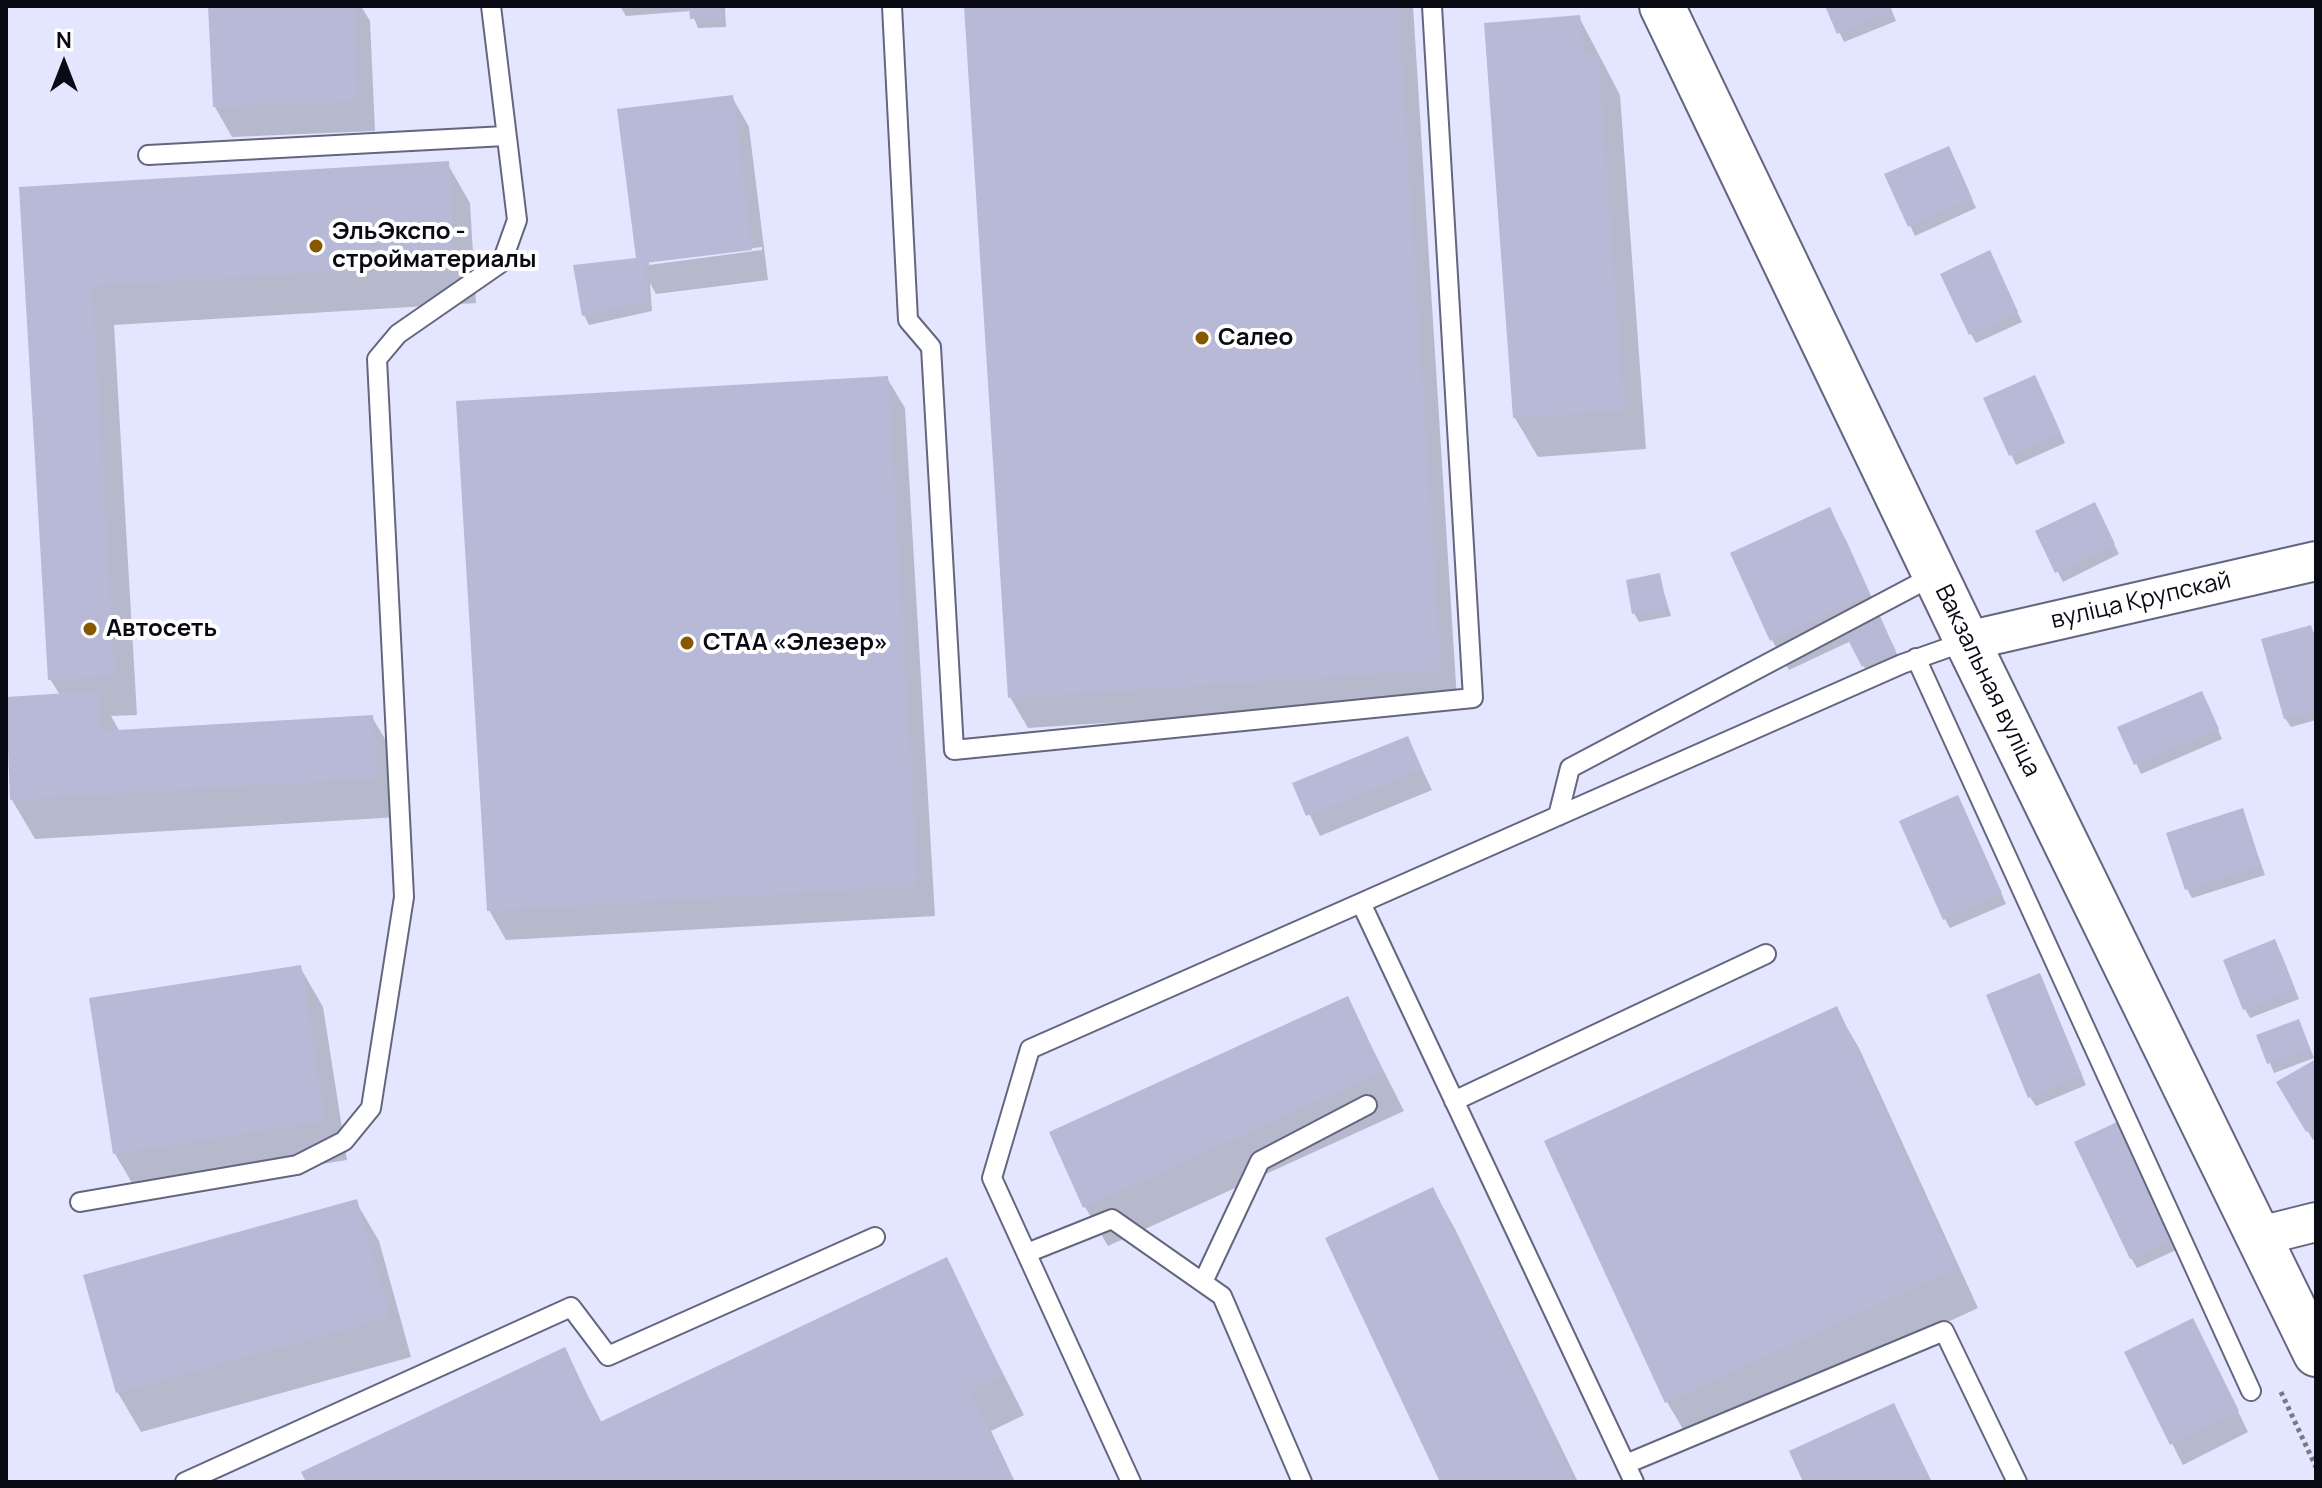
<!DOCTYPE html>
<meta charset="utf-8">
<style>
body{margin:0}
#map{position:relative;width:2322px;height:1488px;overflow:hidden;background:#e4e6ff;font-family:Manrope,sans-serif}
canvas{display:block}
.frame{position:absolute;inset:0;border:8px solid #0a0a14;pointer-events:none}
.north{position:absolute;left:24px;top:24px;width:80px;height:80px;-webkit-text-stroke:6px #fff;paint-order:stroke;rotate:0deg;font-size:22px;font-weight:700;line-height:32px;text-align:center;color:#0a0a14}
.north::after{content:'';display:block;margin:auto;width:28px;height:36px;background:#0a0a14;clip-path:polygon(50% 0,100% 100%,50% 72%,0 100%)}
</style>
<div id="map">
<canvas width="2322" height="1488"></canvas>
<div class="frame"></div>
<div class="north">N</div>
</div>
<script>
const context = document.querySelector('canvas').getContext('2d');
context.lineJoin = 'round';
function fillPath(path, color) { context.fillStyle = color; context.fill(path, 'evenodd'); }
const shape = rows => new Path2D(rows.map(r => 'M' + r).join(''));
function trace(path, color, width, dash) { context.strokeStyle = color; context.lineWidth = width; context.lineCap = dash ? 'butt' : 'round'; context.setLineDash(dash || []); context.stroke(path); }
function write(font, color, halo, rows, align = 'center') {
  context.font = font + ' Manrope,sans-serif'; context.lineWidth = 8; context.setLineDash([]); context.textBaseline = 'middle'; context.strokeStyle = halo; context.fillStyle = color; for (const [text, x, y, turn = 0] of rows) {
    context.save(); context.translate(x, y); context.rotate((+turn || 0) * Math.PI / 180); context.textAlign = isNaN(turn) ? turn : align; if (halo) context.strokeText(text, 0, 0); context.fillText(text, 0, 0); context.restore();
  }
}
fillPath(shape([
 [210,6,361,6,370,21,375,131,232,137,215,107],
 [620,6,751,6,725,8,726,27,698,28,691,11,626,16],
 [966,6,1413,6,1457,700,1028,728,1010,697],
 [1827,6,1890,6,1896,21,1844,42],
 [1579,17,1620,95,1646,449,1538,457,1515,418],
 [732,97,749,127,768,280,656,294,650,283,652,311,589,325,584,315,635,260],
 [762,247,762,250,649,265,649,261],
 [1954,158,1976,208,1915,236,1887,176],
 [447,163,470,203,476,303,114,325,137,715,111,716,120,732,372,717,395,756,399,817,35,839,12,800,60,695,50,679,21,189],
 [1994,262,2022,322,1976,343,1971,334],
 [887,378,905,408,935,916,506,940,489,910],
 [2040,387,2065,443,2016,465,1985,399],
 [1829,510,1846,540,1900,661,1869,676,1851,641,1789,670,1772,640],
 [2099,514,2119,554,2063,582,2038,532],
 [1659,576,1671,616,1639,622,1634,613],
 [2310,627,2316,637,2316,720,2291,727,2285,718],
 [2207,703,2222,739,2141,774,2120,728],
 [1407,738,1432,790,1320,836,1295,784],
 [1963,807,2006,904,1950,928,1945,919],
 [2242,811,2265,875,2192,898,2187,889],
 [2280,951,2299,999,2250,1018,2245,1009],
 [300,967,323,1007,347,1160,138,1193,115,1154],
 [2044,985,2086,1085,2036,1106,2030,1097],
 [1347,998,1404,1111,1108,1246,1085,1207],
 [1836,1009,1859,1048,1978,1308,1690,1441,1667,1402],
 [2303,1031,2314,1058,2274,1073,2259,1037],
 [2316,1061,2316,1138,2313,1140,2279,1083],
 [2122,1134,2176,1250,2137,1268,2131,1258],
 [1433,1189,1455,1229,1578,1482,1442,1482],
 [356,1202,379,1241,411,1357,141,1432,118,1393,86,1277],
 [946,1260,1024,1415,991,1431,1015,1482,308,1482,564,1350,602,1423],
 [2204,1341,2248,1432,2183,1465,2126,1353],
 [1894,1406,1932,1482,1805,1482]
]), '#0003');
fillPath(shape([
 [208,6,354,6,358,101,213,107],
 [689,6,721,6,722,17,690,19],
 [964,6,1398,6,1441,670,1008,698],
 [1825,6,1890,6,1892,11,1837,34],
 [1580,15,1584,54,1598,54,1624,410,1513,418,1484,23],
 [733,95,752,250,645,263,648,301,582,316,573,265,636,258,617,109],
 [1949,146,1972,198,1908,227,1884,174],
 [449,161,454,264,92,286,115,676,48,680,19,187],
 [1990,250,2018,312,1969,335,1940,274],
 [2035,375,2061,433,2009,456,1983,398],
 [888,376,918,886,487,911,456,401],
 [2095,502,2115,544,2055,573,2035,531],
 [1830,507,1870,594,1770,641,1730,553],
 [1660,573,1667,607,1632,614,1626,580],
 [1879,617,1896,651,1862,667,1845,634],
 [2311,625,2316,641,2316,709,2284,719,2261,639],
 [99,691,101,731,373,715,377,778,10,800,6,697],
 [2202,691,2219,729,2134,765,2117,727],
 [1408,736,1422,769,1306,816,1292,783],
 [1958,795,2002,893,1943,920,1899,821],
 [2243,808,2261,865,2185,890,2166,833],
 [2275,939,2295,989,2243,1010,2223,960],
 [301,965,325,1121,113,1154,89,998],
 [2040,973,2082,1075,2028,1098,1986,995],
 [1348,996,1383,1071,1083,1208,1049,1132],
 [1837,1006,1957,1268,1665,1403,1544,1141],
 [2299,1019,2310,1048,2267,1064,2256,1035],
 [2316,1059,2316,1126,2306,1132,2276,1082],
 [2117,1122,2172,1239,2130,1259,2074,1142],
 [1433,1187,1574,1482,1440,1482,1325,1238],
 [357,1199,390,1317,116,1393,83,1275],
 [947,1257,1003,1375,970,1391,1013,1482,306,1482,301,1472,565,1347,600,1422],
 [2193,1318,2239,1411,2170,1445,2124,1352],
 [1894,1403,1928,1475,1913,1482,1803,1482,1789,1451]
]), '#b7b9d6');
const lane = shape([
 [892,6,908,320,931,347,954,750,1473,698,1432,6],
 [148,155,505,136],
 [1916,658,2251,1391],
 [1558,816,1570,768,1935,575],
 [1361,903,1634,1482],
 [1454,1101,1766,954],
 [80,1202,297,1165,344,1141,371,1108,404,897,377,359,398,334,502,262,517,220,491,6],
 [1027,1253,1112,1219,1222,1296,1302,1482],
 [1203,1282,1260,1161,1367,1105],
 [1626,1464,1944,1331,2017,1482],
 [185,1482,571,1307,608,1356,875,1237],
 [1131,1482,992,1178,1030,1049,1902,664,1967,641]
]);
const street = shape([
 [1967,641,2316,561],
 [2260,1236,2316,1222]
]);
const secondary = shape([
 [1662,6,1967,641,2316,1354]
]);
trace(lane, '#646680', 22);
trace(street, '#646680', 42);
trace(secondary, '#646680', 48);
trace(shape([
 [2281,1392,2316,1467]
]), '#777889', 5, [4, 4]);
trace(lane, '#fff', 18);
trace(street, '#fff', 38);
trace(secondary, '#fff', 44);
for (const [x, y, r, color] of [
 [316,246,8,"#885700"],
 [1202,338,8,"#885700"],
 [90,629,8,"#885700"],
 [687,643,8,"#885700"]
]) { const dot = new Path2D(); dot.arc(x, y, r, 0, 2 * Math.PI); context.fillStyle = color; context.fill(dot); trace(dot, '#fff', 3); }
write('bold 24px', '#0a0a14', '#fff', [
 ["ЭльЭкспо -",332,232],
 ["стройматериалы",332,260],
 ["Салео",1218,338],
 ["Автосеть",106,629],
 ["СТАА «Элезер»",703,643]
], 'left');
write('24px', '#0a0a14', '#fff', [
 ["вуліца Крупскай",2141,601,-13],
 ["Вакзальная вуліца",1987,681,64]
]);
</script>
